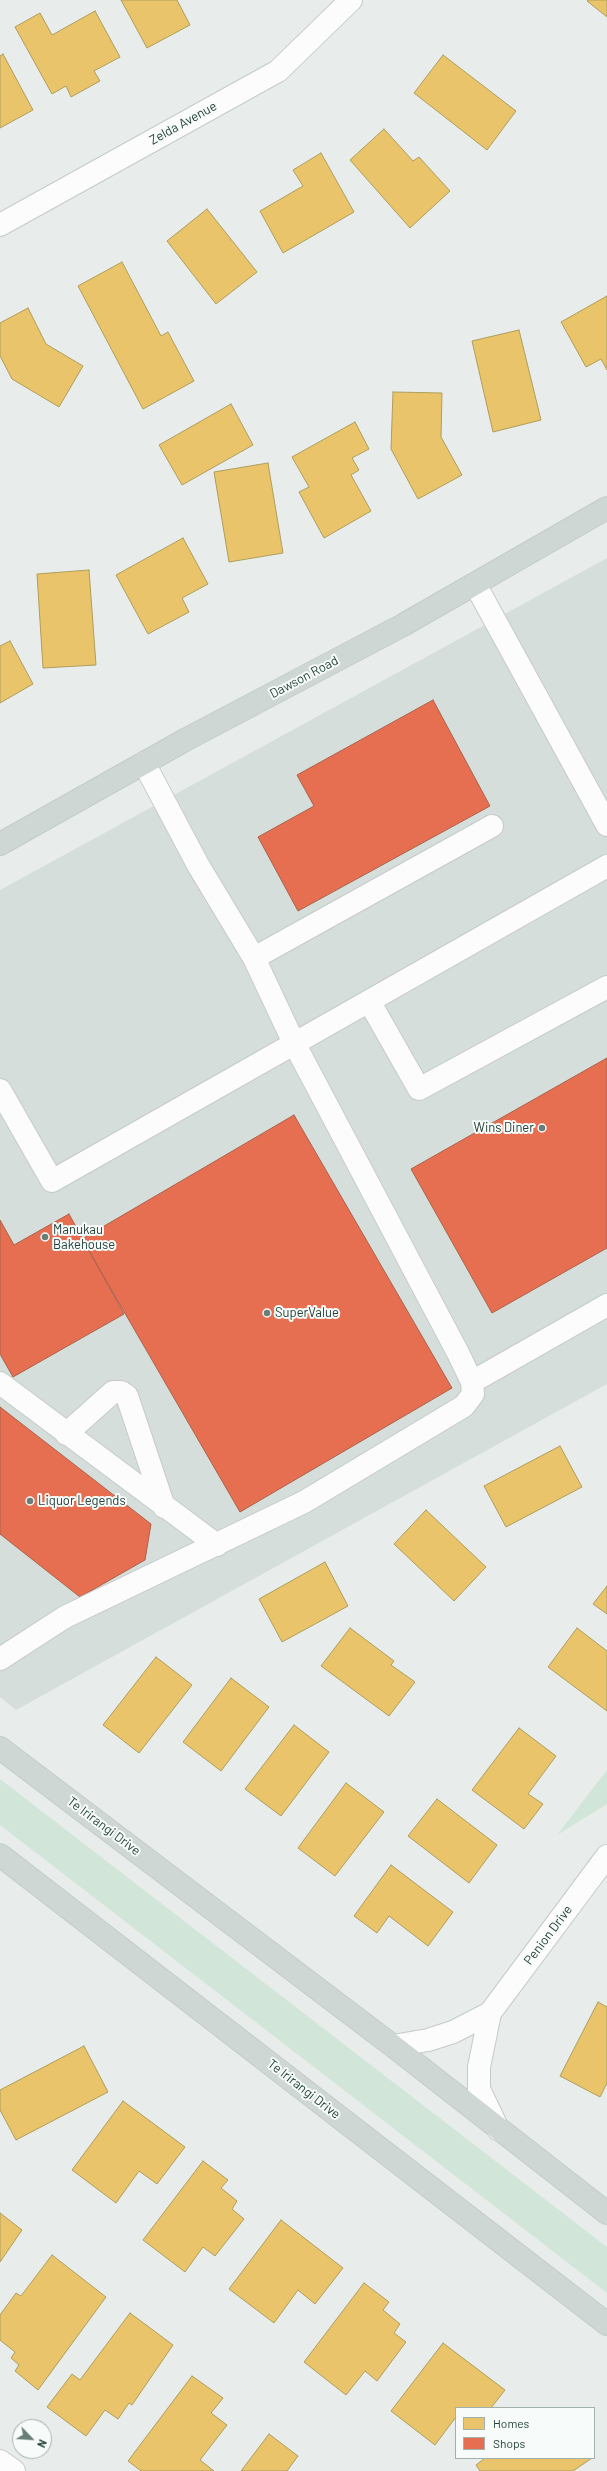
<!DOCTYPE html>
<style>
body{margin:0}
#map{position:relative;width:607px;height:2471px;overflow:hidden;background:#e8edeb;font-family:Barlow,sans-serif}
canvas{display:block}
.legend{position:absolute;left:455px;top:2407px;width:140px;height:52px;box-sizing:border-box;background:#f7fbf9;border:1px solid #a3b1ad;margin:0;padding:5px 7px;list-style:none;font-size:12px;color:#24423a}
.legend li{display:flex;align-items:center;gap:8px;height:20px}
.legend b{width:20px;border:1px solid #a3b1ad}
.north{position:absolute;left:12px;top:2419px;width:40px;height:40px;box-sizing:border-box;background:#f7fbf9;border:1px solid #a3b1ad;border-radius:50%;rotate:115deg;font-size:11px;font-weight:700;line-height:16px;text-align:center;color:#24423a}
.north::after{content:'';display:block;margin:auto;width:14px;height:18px;background:#697e78;clip-path:polygon(50% 0,100% 100%,50% 72%,0 100%)}
</style>
<div id="map">
<canvas width="607" height="2471"></canvas>
<ul class="legend">
<li><b style="height:11px;background:#e9c46a"></b>Homes</li>
<li><b style="height:11px;background:#e76f51"></b>Shops</li>
</ul>
<div class="north">N</div>
</div>
<script>
const context = document.querySelector('canvas').getContext('2d');
context.lineJoin = 'round';
function fillPath(path, color) { context.fillStyle = color; context.fill(path, 'evenodd'); }
const shape = rows => new Path2D(rows.map(r => 'M' + r).join(''));
function trace(path, color, width, dash) { context.strokeStyle = color; context.lineWidth = width; context.lineCap = dash ? 'butt' : 'round'; context.setLineDash(dash || []); context.stroke(path); }
function write(font, color, halo, rows, align = 'center') {
  context.font = font + ' Barlow,sans-serif'; context.lineWidth = 4; context.setLineDash([]); context.textBaseline = 'middle'; context.strokeStyle = halo; context.fillStyle = color; for (const [text, x, y, turn = 0] of rows) {
    context.save(); context.translate(x, y); context.rotate((+turn || 0) * Math.PI / 180); context.textAlign = isNaN(turn) ? turn : align; if (halo) context.strokeText(text, 0, 0); context.fillText(text, 0, 0); context.restore();
  }
}
fillPath(shape([
 [607,558,607,1384,16,1710,0,1697,0,890]
]), '#d6dedb');
fillPath(shape([
 [607,1770,607,1804,557,1835],
 [0,1779,607,2247,607,2293,0,1825]
]), '#d1e6d8');
const homes = shape([
 [121,0,177,0,190,25,147,48,121,0],
 [588,0,607,0,607,17,587,1,588,0],
 [95,11,120,57,94,71,100,81,71,97,66,86,52,94,15,27,40,13,52,35,95,11],
 [3,54,33,110,0,128,0,56,3,54],
 [443,55,516,111,487,150,414,93,443,55],
 [384,129,413,161,419,157,450,191,410,228,350,160,384,129],
 [321,153,354,212,283,253,260,211,303,186,293,170,321,153],
 [207,209,257,272,216,304,167,241,207,209],
 [122,262,161,336,168,332,194,381,143,409,78,286,122,262],
 [607,296,607,370,601,359,586,367,561,322,607,296],
 [28,308,46,344,83,366,59,407,12,379,0,356,0,323,28,308],
 [519,330,541,420,493,432,472,341,519,330],
 [393,392,442,393,441,437,462,475,418,499,391,449,393,392],
 [231,404,253,445,182,485,159,445,231,404],
 [355,422,369,449,352,458,359,470,351,475,371,511,324,538,299,492,309,487,292,457,355,422],
 [268,463,283,553,229,562,214,472,268,463],
 [183,538,208,584,182,598,189,612,148,634,116,575,183,538],
 [89,570,96,665,43,668,37,574,89,570],
 [10,641,33,684,0,703,0,646,10,641],
 [560,1446,582,1487,506,1527,484,1486,560,1446],
 [426,1510,486,1567,454,1601,394,1544,426,1510],
 [325,1562,348,1606,282,1642,259,1599,325,1562],
 [607,1586,607,1614,593,1604,607,1586],
 [350,1628,394,1661,391,1665,415,1682,389,1716,321,1666,350,1628],
 [577,1628,607,1651,607,1711,548,1667,577,1628],
 [156,1657,192,1685,139,1753,103,1725,156,1657],
 [231,1678,269,1707,221,1771,183,1742,231,1678],
 [294,1725,329,1752,281,1816,245,1789,294,1725],
 [519,1728,556,1756,528,1794,543,1804,524,1829,472,1790,519,1728],
 [346,1783,384,1812,335,1876,298,1848,346,1783],
 [437,1799,497,1845,469,1883,408,1836,437,1799],
 [391,1865,453,1912,428,1946,389,1916,377,1933,354,1916,391,1865],
 [598,2002,607,2007,607,2083,600,2097,560,2076,598,2002],
 [84,2046,108,2092,16,2140,0,2110,0,2090,84,2046],
 [123,2101,185,2147,157,2184,139,2171,116,2203,72,2170,123,2101],
 [203,2161,228,2180,221,2188,237,2201,232,2209,244,2219,215,2256,203,2247,185,2272,143,2240,203,2161],
 [0,2213,22,2230,0,2262,0,2213],
 [281,2220,343,2268,315,2304,298,2290,274,2323,229,2289,281,2220],
 [52,2255,106,2297,38,2390,15,2371,19,2365,11,2358,15,2352,0,2340,0,2315,16,2293,21,2296,52,2255],
 [364,2283,389,2302,383,2310,400,2324,394,2333,406,2342,377,2381,365,2371,346,2395,304,2362,364,2283],
 [130,2313,173,2345,132,2405,129,2403,118,2419,105,2410,86,2436,47,2407,72,2374,80,2380,130,2313],
 [443,2343,505,2390,491,2408,456,2408,456,2417,435,2445,391,2411,443,2343],
 [192,2376,223,2398,211,2413,227,2425,200,2460,214,2471,141,2471,128,2461,192,2376],
 [269,2434,298,2456,287,2471,241,2471,269,2434],
 [485,2458,592,2458,573,2471,480,2471,476,2465,485,2458]
]);
fillPath(homes, '#e9c46a');
trace(homes, '#ae9d5c', 1);
const shops = shape([
 [433,700,490,806,298,911,258,837,314,806,297,775,433,700],
 [607,1058,607,1248,492,1313,411,1169,607,1058],
 [294,1115,452,1388,240,1512,82,1239,294,1115],
 [69,1214,124,1314,13,1377,0,1354,0,1220,14,1245,69,1214],
 [0,1407,151,1524,145,1560,80,1597,0,1534,0,1407]
]);
fillPath(shops, '#e76f51');
trace(shops, '#ac624a', 1);
const minor = shape([
 [0,225,278,71,351,0],
 [475,584,607,825],
 [254,958,492,826],
 [369,1001,419,1089,607,987],
 [0,1090,52,1181,607,866],
 [472,1382,607,1305],
 [0,1383,217,1545],
 [66,1434,113,1392,121,1392,127,1396,164,1507],
 [0,1659,65,1617,304,1502,464,1406,473,1394,472,1382,458,1353,294,1043,254,958,198,865,144,763],
 [393,2046,428,2040,453,2032,490,2013],
 [498,2129,479,2089,479,2067,490,2013,607,1856],
 [0,2461,14,2471]
]);
const major = shape([
 [0,844,185,740,403,625,607,508],
 [0,1748,393,2046,607,2213],
 [0,1855,607,2324]
]);
trace(minor, '#c5cac8', 24);
trace(major, '#c3ccc9', 24);
trace(minor, '#fcfcfc', 22);
trace(major, '#cfd7d5', 22);
for (const [x, y, r, color] of [
 [542,1128,4,"#697e78"],
 [45,1237,4,"#697e78"],
 [267,1313,4,"#697e78"],
 [30,1501,4,"#697e78"]
]) { const dot = new Path2D(); dot.arc(x, y, r, 0, 2 * Math.PI); context.fillStyle = color; context.fill(dot); trace(dot, '#f7fbf9', 1.5); }
write('13px', '#24423a', '#f7fbf9', [
 ["Zelda Avenue",183,123,-29],
 ["Dawson Road",304,677,-28],
 ["Te Irirangi Drive",104,1826,37],
 ["Penion Drive",548,1935,-53],
 ["Te Irirangi Drive",304,2089,38]
]);
write('13px', '#24423a', '#f7fbf9', [
 ["Wins Diner",534,1128,"right"],
 ["Manukau",53,1230],
 ["Bakehouse",53,1245],
 ["SuperValue",275,1313],
 ["Liquor Legends",38,1501]
], 'left');
</script>
